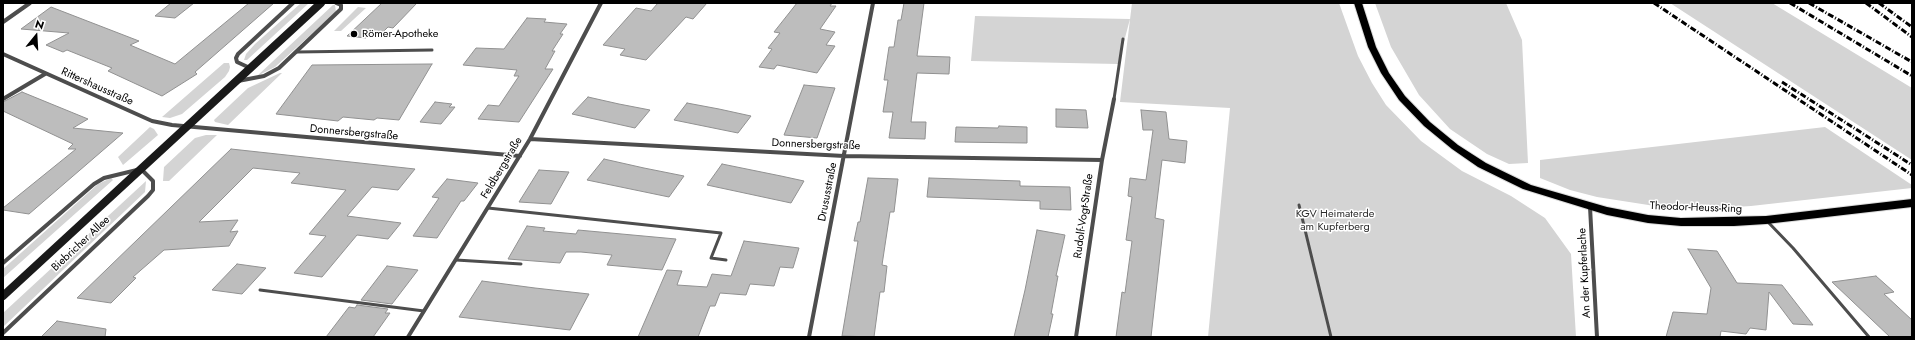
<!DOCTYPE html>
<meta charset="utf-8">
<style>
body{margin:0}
#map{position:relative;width:1915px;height:340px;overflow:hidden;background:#fff;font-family:Jost,sans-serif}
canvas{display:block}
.frame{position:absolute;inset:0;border:4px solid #000;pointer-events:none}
.north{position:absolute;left:16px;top:16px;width:40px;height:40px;-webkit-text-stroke:3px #fff;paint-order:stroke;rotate:18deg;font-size:11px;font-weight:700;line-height:16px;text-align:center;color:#000}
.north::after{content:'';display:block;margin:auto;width:14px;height:18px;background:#000;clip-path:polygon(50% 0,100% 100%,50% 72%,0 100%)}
</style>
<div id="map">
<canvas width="1915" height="340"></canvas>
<div class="frame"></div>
<div class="north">N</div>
</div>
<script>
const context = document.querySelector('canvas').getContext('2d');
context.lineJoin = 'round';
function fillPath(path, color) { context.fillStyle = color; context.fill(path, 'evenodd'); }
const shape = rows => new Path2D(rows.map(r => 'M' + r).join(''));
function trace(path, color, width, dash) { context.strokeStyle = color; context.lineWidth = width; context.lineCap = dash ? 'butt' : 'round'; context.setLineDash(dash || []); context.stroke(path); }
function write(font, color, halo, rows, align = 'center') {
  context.font = font + ' Jost,sans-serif'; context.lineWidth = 3; context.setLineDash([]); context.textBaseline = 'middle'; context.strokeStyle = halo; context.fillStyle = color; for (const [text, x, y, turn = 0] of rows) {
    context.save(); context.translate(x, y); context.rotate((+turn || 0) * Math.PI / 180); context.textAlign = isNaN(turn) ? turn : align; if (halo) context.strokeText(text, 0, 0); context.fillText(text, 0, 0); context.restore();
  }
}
fillPath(shape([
 [301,3,309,3,247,60,244,60,246,54,255,44],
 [1132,3,1339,3,1358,56,1372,83,1386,105,1421,141,1462,171,1511,196,1545,218,1571,254,1576,337,1208,337,1230,108,1120,102],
 [1375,3,1506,3,1522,40,1528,163,1509,164,1487,154,1450,129,1419,95,1391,47],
 [1670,3,1772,3,1912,88,1912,160],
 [333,5,335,5,336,12,275,67,257,76],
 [358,7,366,8,341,31,334,31],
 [975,16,1130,19,1118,64,971,61],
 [224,63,229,63,230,67,229,71,225,77,182,114,170,118,162,117],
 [280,73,282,73,228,125,215,122,214,120,248,88],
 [150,127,154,129,158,135,123,165,118,157],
 [1825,127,1912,185,1912,188,1751,206,1701,209,1674,209,1597,197,1570,190,1540,178,1540,160],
 [206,135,217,135,169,181,163,181,164,167,195,138],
 [111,178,113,180,3,278,3,269,98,184],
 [146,181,145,192,3,327,3,313]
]), '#d4d4d4');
const building = shape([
 [171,3,194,3,175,18,155,16,171,3],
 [249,3,274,3,195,72,197,74,162,96,108,71,112,68,67,50,63,52,46,45,69,33,21,29,51,7,139,41,130,45,175,64,249,3],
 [382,3,417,3,393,28,388,27,379,36,369,35,366,38,347,36,382,3],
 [658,3,707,3,693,19,686,17,646,60,620,55,625,49,603,45,636,8,651,11,658,3],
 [797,3,832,3,830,6,836,6,820,29,835,32,826,45,835,46,817,73,777,65,774,69,759,67,772,49,768,48,780,33,774,32,797,3],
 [904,3,924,3,917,56,950,57,949,74,917,73,911,122,926,122,925,139,889,138,893,112,883,112,888,80,884,80,889,47,894,47,898,20,901,20,904,3],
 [527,18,546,19,544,22,567,24,560,34,563,34,552,51,555,51,545,69,553,69,519,122,478,119,488,105,499,106,519,76,514,76,517,70,463,65,476,48,504,49,527,18],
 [432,64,399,120,377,118,374,120,343,117,338,121,276,114,312,65,432,64],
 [804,85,835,88,817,138,784,135,804,85],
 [22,92,88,119,73,128,123,133,29,214,3,210,3,208,76,149,68,149,73,144,3,111,3,102,22,92],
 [588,97,619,104,650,110,635,128,572,114,588,97],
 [435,102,452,104,449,107,455,107,441,124,420,122,435,102],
 [687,103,719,109,751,116,738,133,674,120,687,103],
 [1056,109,1086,110,1088,128,1056,127,1056,109],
 [1141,110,1166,112,1169,139,1187,141,1185,163,1162,160,1155,218,1164,220,1151,337,1116,337,1122,292,1125,293,1132,241,1126,240,1132,197,1128,196,1130,178,1146,180,1153,130,1143,130,1141,110],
 [999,126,1027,127,1027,143,955,142,956,127,998,128,999,126],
 [231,149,415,169,398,190,372,187,347,216,401,223,388,239,357,235,322,277,294,273,326,236,309,234,346,190,291,183,300,173,253,168,199,222,238,220,230,232,238,231,229,246,164,250,133,277,136,278,111,303,77,298,231,149],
 [604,159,644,168,684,176,669,197,587,180,604,159],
 [722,164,781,176,804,181,791,203,707,185,722,164],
 [539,170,569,172,551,204,519,202,539,170],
 [868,178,898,179,894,212,890,212,882,265,887,266,884,292,880,292,874,337,842,336,858,241,854,241,858,222,860,222,868,178],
 [929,178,1020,181,1020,186,1070,187,1071,210,1040,209,1040,201,927,197,929,178],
 [447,179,478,183,464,201,461,201,437,238,413,236,439,198,432,197,447,179],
 [527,226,545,228,543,231,576,234,578,230,676,239,662,270,607,265,612,255,581,252,566,252,560,263,508,259,527,226],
 [1037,230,1065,235,1056,276,1058,276,1051,314,1053,314,1048,337,1014,337,1025,290,1037,230],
 [744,241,799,248,793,268,780,267,774,286,750,284,746,295,720,293,715,306,710,306,698,337,638,337,667,270,682,271,677,285,707,287,712,274,731,276,744,241],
 [1688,249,1717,251,1737,283,1782,285,1813,325,1793,324,1769,292,1766,330,1750,328,1746,334,1721,331,1720,337,1666,337,1673,312,1707,314,1711,288,1688,249],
 [237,264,266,268,242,294,212,290,237,264],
 [387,266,418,270,392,304,361,300,387,266],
 [1876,276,1894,292,1884,294,1912,320,1912,337,1890,337,1832,282,1876,276],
 [482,281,535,288,589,294,570,330,459,317,482,281],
 [357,305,388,309,385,313,390,313,373,337,326,337,349,307,355,308,357,305],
 [57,321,106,329,105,337,41,337,57,321]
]);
fillPath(building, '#bdbdbd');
trace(building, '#919191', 1);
const primary = shape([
 [1354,3,1362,3,1376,47,1389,73,1405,96,1430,122,1458,145,1486,163,1531,185,1607,207,1648,215,1681,218,1766,216,1912,199,1912,207,1766,224,1734,226,1681,226,1648,223,1607,215,1523,189,1478,167,1452,149,1424,126,1399,100,1381,73,1368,47,1354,3]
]);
trace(primary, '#dbdbdb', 2);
trace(shape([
 [297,52,432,50],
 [1114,99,1123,39],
 [1299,205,1331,337],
 [488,208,721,233,711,258,726,260],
 [1767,221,1793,248,1869,337],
 [456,260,521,264],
 [260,290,424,311]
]), '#4d4d4d', 3);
trace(shape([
 [3,22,30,3],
 [3,54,152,121,172,125,520,156],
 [250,68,237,62,236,58,238,54,293,3],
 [238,81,264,76,279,68,341,9,341,5,336,3],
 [3,99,45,74],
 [530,139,844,156,1102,160],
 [1590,207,1597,337],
 [3,263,94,184,104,178,141,169,153,181,153,190,148,196,3,333],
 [408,337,530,139,601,3],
 [809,337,873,3],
 [1076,337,1102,160,1114,99]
]), '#4d4d4d', 4);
trace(shape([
 [3,296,321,3]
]), '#1a1a1a', 8);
fillPath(primary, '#000');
trace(shape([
 [1654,3,1912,175],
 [1790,3,1912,76],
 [1809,3,1912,62],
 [1866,3,1912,37],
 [1879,3,1912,27],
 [1782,82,1912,165]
]), '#000', 3, [6, 2, 1, 2]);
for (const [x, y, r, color] of [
 [354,34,4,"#000"]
]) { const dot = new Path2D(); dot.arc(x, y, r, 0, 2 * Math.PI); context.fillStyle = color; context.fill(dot); trace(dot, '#fff', 1.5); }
write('11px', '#000', '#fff', [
 ["Römer-Apotheke",362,34]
], 'left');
write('11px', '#000', '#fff', [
 ["Rittershausstraße",97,87,24],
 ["Donnersbergstraße",354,133,5],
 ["Donnersbergstraße",816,145,2],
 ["Feldbergstraße",502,168,-59],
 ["Drususstraße",828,192,-79],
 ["Theodor-Heuss-Ring",1696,208,2],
 ["Rudolf-Vogt-Straße",1084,216,-82],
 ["Biebricher Allee",81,244,-43],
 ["An der Kupferlache",1585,273,-93]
]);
write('11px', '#2b2b2b', '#fff', [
 ["KGV Heimaterde",1335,214],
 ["am Kupferberg",1335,227]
]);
</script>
